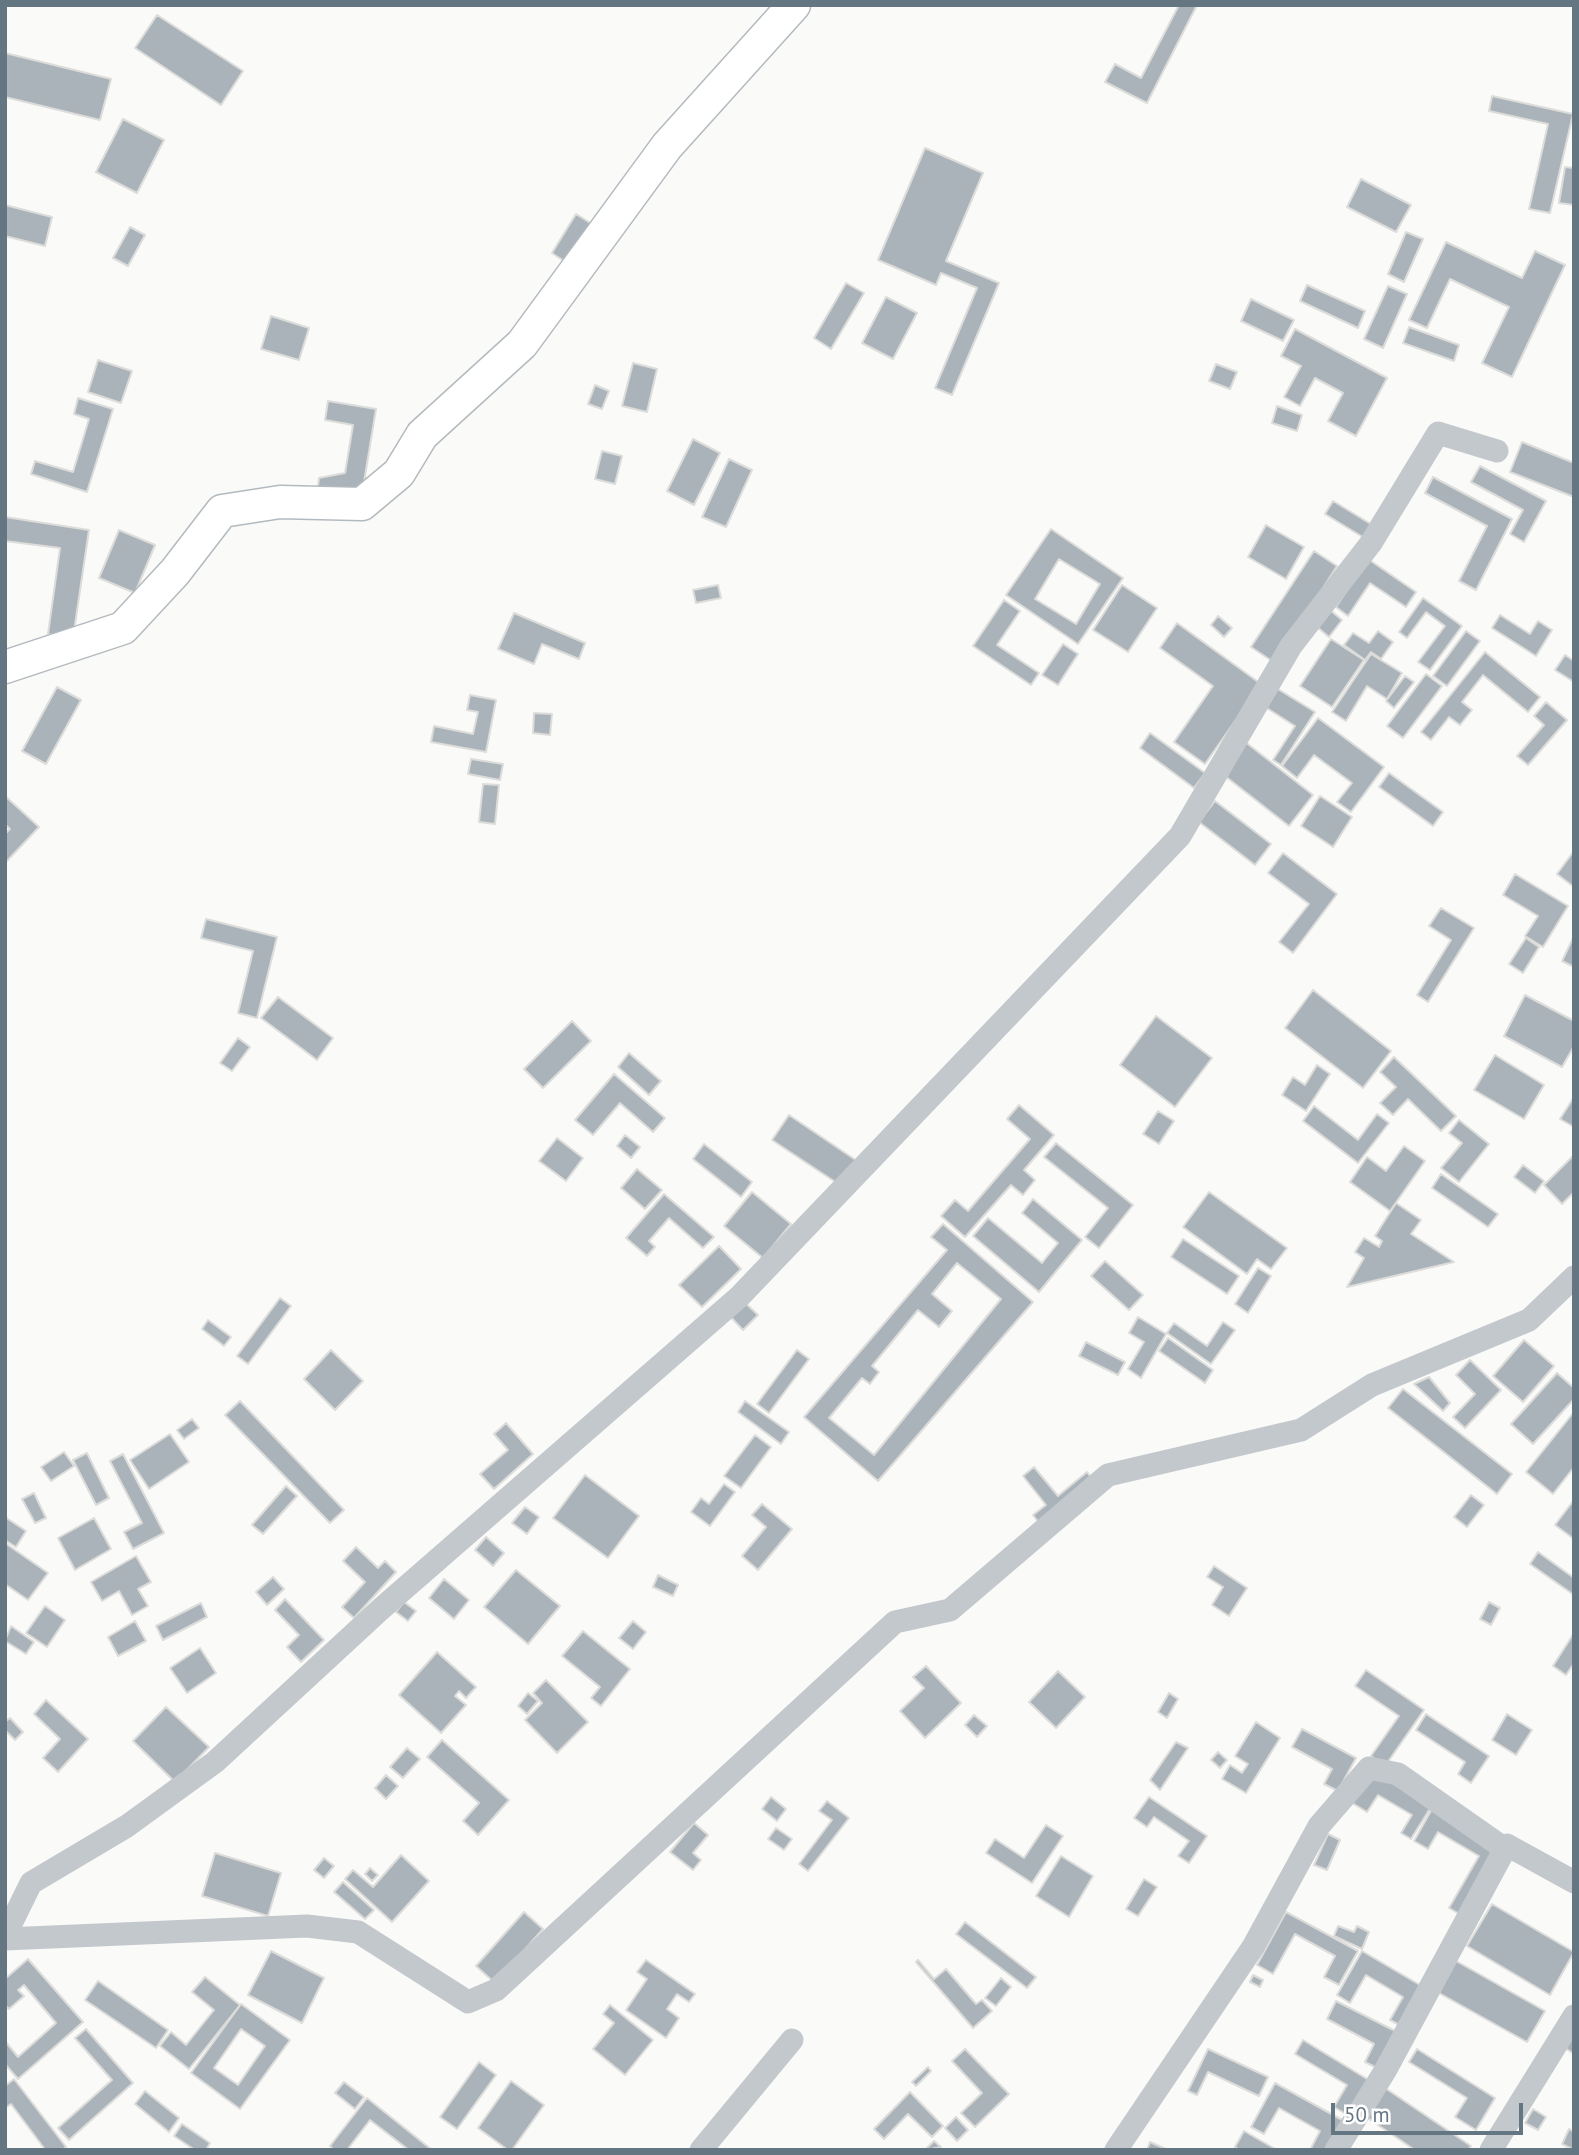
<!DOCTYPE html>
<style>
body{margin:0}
#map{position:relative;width:1579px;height:2155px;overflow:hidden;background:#fafaf8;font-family:"PT Sans",sans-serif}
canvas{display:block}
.frame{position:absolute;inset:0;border:7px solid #657683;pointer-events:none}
.scale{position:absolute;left:1331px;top:2103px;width:192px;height:32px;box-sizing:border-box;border:4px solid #657683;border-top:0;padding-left:9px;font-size:21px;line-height:24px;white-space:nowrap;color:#657683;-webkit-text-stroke:5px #fff;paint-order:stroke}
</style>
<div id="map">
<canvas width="1579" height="2155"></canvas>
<div class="frame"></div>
<div class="scale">50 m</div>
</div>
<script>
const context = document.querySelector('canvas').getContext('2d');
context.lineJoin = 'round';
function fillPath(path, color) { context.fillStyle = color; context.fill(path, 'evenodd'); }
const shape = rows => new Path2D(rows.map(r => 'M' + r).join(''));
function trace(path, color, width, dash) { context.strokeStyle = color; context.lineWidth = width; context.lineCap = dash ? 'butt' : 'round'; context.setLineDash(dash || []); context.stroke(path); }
const building = shape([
 [1179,5,1197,5,1147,103,1105,82,1115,64,1141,78,1179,5],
 [157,15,243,71,221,105,135,48,157,15],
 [5,53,111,79,100,120,5,97,5,53],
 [1492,96,1573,114,1550,213,1529,209,1548,124,1489,111,1492,96],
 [123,119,164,140,137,193,96,172,123,119],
 [925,148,983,173,946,261,999,283,952,395,935,388,977,288,941,273,936,285,878,260,925,148],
 [1565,167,1574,168,1574,205,1559,203,1565,167],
 [1361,179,1411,205,1396,232,1347,207,1361,179],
 [5,205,52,217,45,246,5,236,5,205],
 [576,214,595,226,570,265,552,253,576,214],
 [130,227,145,235,128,266,113,258,130,227],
 [1406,232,1423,239,1404,282,1388,274,1406,232],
 [1446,242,1522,278,1535,251,1565,265,1512,377,1482,363,1509,307,1450,279,1427,328,1409,320,1446,242],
 [846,283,864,293,831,349,814,338,846,283],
 [1307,285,1365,311,1358,328,1300,301,1307,285],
 [1388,286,1407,294,1383,348,1364,339,1388,286],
 [886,297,917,313,893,359,862,343,886,297],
 [1251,299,1294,320,1283,341,1241,321,1251,299],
 [271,316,309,328,299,360,261,349,271,316],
 [1409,327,1459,345,1454,361,1403,343,1409,327],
 [1295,329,1387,378,1356,436,1328,421,1343,393,1315,378,1300,406,1284,397,1301,366,1281,356,1295,329],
 [98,360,132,371,121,403,88,392,98,360],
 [633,363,657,369,647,412,622,406,633,363],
 [1216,364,1237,372,1230,389,1209,381,1216,364],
 [595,385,609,391,602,409,588,404,595,385],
 [78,398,113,409,87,492,31,474,35,461,73,472,89,419,74,414,78,398],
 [328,401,376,409,363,488,317,494,319,478,345,473,353,425,325,420,328,401],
 [1277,406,1302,415,1297,431,1272,423,1277,406],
 [693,439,720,453,694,505,667,491,693,439],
 [1522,442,1574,463,1574,497,1510,472,1522,442],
 [602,451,622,456,615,484,595,479,602,451],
 [729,459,752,470,726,527,702,517,729,459],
 [1480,466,1546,501,1524,542,1510,534,1523,510,1471,482,1480,466],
 [1433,477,1512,519,1476,590,1459,581,1487,526,1425,493,1433,477],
 [1333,501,1374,526,1366,539,1325,514,1333,501],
 [5,517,89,530,73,638,48,634,60,548,5,541,5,517],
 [1266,525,1304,547,1286,579,1248,557,1266,525],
 [1051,529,1123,578,1078,644,1006,595,1051,529],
 [1059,559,1100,584,1076,624,1035,599,1059,559],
 [119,530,155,545,135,593,99,578,119,530],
 [1314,551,1337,566,1275,663,1251,647,1314,551],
 [1368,559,1416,592,1406,607,1370,583,1348,616,1336,607,1368,559],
 [718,585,721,598,696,603,693,590,718,585],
 [1122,585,1157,608,1128,652,1093,630,1122,585],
 [1423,598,1462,626,1430,670,1418,662,1445,626,1426,612,1407,638,1399,632,1423,598],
 [1004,600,1020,611,997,645,1039,673,1031,685,973,646,1004,600],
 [1330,610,1342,620,1329,637,1317,627,1330,610],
 [514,613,585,643,579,659,542,644,534,664,498,649,514,613],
 [1500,615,1530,634,1538,621,1552,630,1536,656,1492,628,1500,615],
 [1218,616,1232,628,1224,637,1211,625,1218,616],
 [1177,623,1261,684,1205,764,1174,742,1213,686,1160,648,1177,623],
 [1378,631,1393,642,1381,659,1371,652,1365,660,1344,645,1353,633,1369,643,1378,631],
 [1466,631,1480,641,1447,686,1433,676,1466,631],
 [1331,639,1364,660,1332,707,1300,686,1331,639],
 [1063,644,1078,654,1058,685,1042,675,1063,644],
 [1485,652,1540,697,1528,712,1483,675,1462,702,1472,710,1460,725,1449,717,1431,740,1421,732,1485,652],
 [1371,654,1402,673,1387,699,1367,686,1346,721,1332,712,1371,654],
 [1565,655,1574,661,1574,682,1555,670,1565,655],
 [1426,674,1442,686,1403,738,1387,726,1426,674],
 [1405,676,1414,682,1394,708,1386,701,1405,676],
 [1273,686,1315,712,1281,765,1273,760,1295,726,1262,705,1273,686],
 [57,687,81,700,46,764,22,751,57,687],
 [470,695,496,700,486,752,431,742,434,726,473,734,478,712,467,710,470,695],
 [1546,702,1567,720,1528,765,1517,756,1544,725,1534,716,1546,702],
 [534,713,552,714,550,735,533,733,534,713],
 [1318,718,1384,767,1351,812,1337,802,1352,783,1314,755,1297,778,1282,766,1318,718],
 [1150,733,1205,773,1194,788,1140,748,1150,733],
 [1244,741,1313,795,1289,826,1220,772,1244,741],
 [471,759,503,764,500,780,468,774,471,759],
 [1389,773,1443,812,1433,826,1379,787,1389,773],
 [483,784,499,785,495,824,479,822,483,784],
 [5,796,39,827,5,863,5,834,10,829,5,824,5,796],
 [1320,796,1352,817,1333,847,1301,826,1320,796],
 [1215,801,1271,844,1255,865,1199,822,1215,801],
 [1574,851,1574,887,1557,874,1574,851],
 [1283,853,1337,894,1293,953,1279,942,1309,904,1268,873,1283,853],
 [1515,874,1568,906,1543,947,1525,936,1538,916,1503,895,1515,874],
 [1441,908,1474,928,1428,1002,1417,995,1451,940,1429,926,1441,908],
 [206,919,277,937,257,1018,238,1013,253,951,201,938,206,919],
 [1574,936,1574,967,1562,961,1574,936],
 [1526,938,1539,947,1523,973,1509,964,1526,938],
 [1313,990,1391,1051,1363,1088,1285,1028,1313,990],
 [1525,995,1574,1021,1574,1046,1562,1067,1504,1036,1525,995],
 [278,997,333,1038,317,1060,261,1018,278,997],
 [1156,1016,1212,1058,1175,1107,1120,1065,1156,1016],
 [572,1021,591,1041,543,1088,524,1069,572,1021],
 [238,1038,250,1047,232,1071,220,1063,238,1038],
 [629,1053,661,1081,649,1095,618,1067,629,1053],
 [1495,1055,1544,1085,1524,1119,1474,1090,1495,1055],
 [1394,1057,1456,1116,1441,1131,1408,1099,1393,1115,1380,1103,1396,1087,1380,1072,1394,1057],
 [1317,1065,1330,1074,1306,1111,1282,1095,1293,1077,1305,1085,1317,1065],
 [614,1074,665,1118,653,1132,620,1103,593,1135,575,1120,614,1074],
 [1574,1097,1574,1127,1560,1119,1574,1097],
 [1019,1105,1054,1135,1024,1170,1035,1180,1023,1195,1011,1185,965,1237,941,1216,955,1200,968,1211,1030,1139,1007,1119,1019,1105],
 [1314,1106,1358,1140,1377,1114,1389,1123,1358,1163,1303,1121,1314,1106],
 [1158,1111,1174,1121,1159,1144,1143,1134,1158,1111],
 [789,1115,860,1163,843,1187,772,1140,789,1115],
 [1459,1120,1489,1144,1459,1182,1441,1168,1462,1143,1449,1133,1459,1120],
 [625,1135,640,1147,631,1158,617,1146,625,1135],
 [557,1138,583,1158,566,1181,539,1161,557,1138],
 [1056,1143,1133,1205,1099,1248,1085,1237,1108,1208,1044,1157,1056,1143],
 [704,1144,752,1182,741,1197,693,1159,704,1144],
 [1404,1146,1425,1161,1390,1211,1350,1182,1367,1157,1386,1171,1404,1146],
 [1574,1155,1574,1192,1562,1204,1544,1185,1574,1155],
 [1523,1165,1544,1181,1535,1193,1514,1177,1523,1165],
 [637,1169,662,1190,645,1209,621,1188,637,1169],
 [1441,1174,1498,1214,1488,1227,1432,1188,1441,1174],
 [752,1192,791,1224,763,1258,724,1226,752,1192],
 [1209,1192,1287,1248,1271,1269,1257,1259,1247,1274,1183,1227,1209,1192],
 [664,1194,714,1237,703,1248,669,1218,649,1241,655,1247,647,1256,626,1238,664,1194],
 [1033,1199,1082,1240,1039,1292,973,1236,988,1218,1042,1263,1058,1243,1022,1213,1033,1199],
 [1396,1203,1421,1220,1411,1234,1454,1262,1347,1287,1364,1258,1355,1252,1364,1238,1379,1247,1382,1241,1375,1236,1396,1203],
 [943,1224,1033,1302,878,1481,804,1417,947,1250,931,1237,943,1224],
 [957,1263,1001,1299,874,1455,829,1418,862,1378,870,1384,879,1372,872,1366,918,1310,939,1327,952,1311,932,1294,957,1263],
 [1183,1239,1239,1276,1227,1294,1171,1257,1183,1239],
 [719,1246,741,1269,702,1307,679,1285,719,1246],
 [1105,1261,1143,1295,1129,1310,1091,1276,1105,1261],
 [1258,1268,1271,1276,1248,1313,1235,1304,1258,1268],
 [280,1298,291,1306,248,1364,237,1356,280,1298],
 [741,1299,758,1315,743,1330,727,1313,741,1299],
 [1138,1317,1166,1334,1141,1378,1128,1369,1144,1342,1129,1333,1138,1317],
 [208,1320,231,1337,224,1346,202,1329,208,1320],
 [1223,1322,1235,1330,1211,1364,1167,1333,1174,1323,1207,1346,1223,1322],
 [1168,1338,1213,1370,1205,1383,1159,1351,1168,1338],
 [1524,1340,1554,1366,1523,1402,1493,1376,1524,1340],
 [1086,1342,1125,1362,1118,1375,1079,1356,1086,1342],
 [331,1350,363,1381,335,1410,304,1379,331,1350],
 [797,1350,809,1359,769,1413,757,1404,797,1350],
 [1470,1360,1501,1390,1465,1428,1453,1417,1475,1394,1456,1375,1470,1360],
 [1557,1373,1574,1388,1574,1399,1533,1444,1511,1424,1557,1373],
 [1429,1377,1450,1403,1443,1411,1414,1384,1429,1377],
 [1403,1389,1512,1474,1497,1494,1388,1408,1403,1389],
 [240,1401,344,1510,330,1523,225,1415,240,1401],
 [745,1401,789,1432,781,1444,738,1412,745,1401],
 [1574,1412,1574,1467,1553,1494,1526,1472,1574,1412],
 [192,1419,199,1428,184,1439,177,1430,192,1419],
 [506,1423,533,1454,494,1489,480,1474,508,1450,494,1434,506,1423],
 [170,1434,189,1462,149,1489,130,1460,170,1434],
 [755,1435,771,1447,741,1488,724,1476,755,1435],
 [64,1452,74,1466,51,1481,41,1467,64,1452],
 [87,1453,109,1498,96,1505,73,1460,87,1453],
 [123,1454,164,1533,133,1549,124,1532,142,1523,110,1461,123,1454],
 [1034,1467,1058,1496,1087,1472,1096,1484,1042,1527,1033,1515,1046,1505,1023,1476,1034,1467],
 [585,1475,639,1516,608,1558,553,1518,585,1475],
 [724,1484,735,1492,710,1526,691,1512,701,1498,709,1504,724,1484],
 [286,1486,297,1496,263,1534,252,1525,286,1486],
 [34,1493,46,1518,35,1523,22,1499,34,1493],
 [1471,1495,1484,1505,1467,1527,1454,1517,1471,1495],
 [1574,1500,1574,1539,1555,1525,1574,1500],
 [762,1504,792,1529,758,1570,742,1556,766,1527,752,1515,762,1504],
 [525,1507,539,1517,527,1534,512,1523,525,1507],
 [5,1517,26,1531,16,1547,5,1540,5,1517],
 [94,1518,111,1549,75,1570,58,1538,94,1518],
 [486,1537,504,1553,493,1566,475,1550,486,1537],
 [5,1543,48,1573,28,1600,5,1584,5,1543],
 [356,1547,378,1568,385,1561,396,1572,354,1618,342,1607,365,1582,343,1561,356,1547],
 [1538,1552,1574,1578,1574,1595,1530,1564,1538,1552],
 [136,1556,151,1582,138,1589,148,1606,132,1615,119,1591,102,1601,91,1582,136,1556],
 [1214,1566,1247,1588,1229,1616,1212,1605,1223,1587,1207,1577,1214,1566],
 [516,1570,560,1606,528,1644,484,1607,516,1570],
 [658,1575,678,1585,673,1596,653,1587,658,1575],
 [273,1577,284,1589,267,1605,256,1592,273,1577],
 [444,1579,469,1600,454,1619,429,1598,444,1579],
 [285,1599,324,1640,301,1662,287,1647,299,1635,275,1610,285,1599],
 [404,1602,416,1611,408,1621,396,1612,404,1602],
 [1489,1602,1500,1608,1491,1625,1480,1619,1489,1602],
 [201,1603,207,1617,163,1640,156,1626,201,1603],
 [45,1606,65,1620,47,1647,26,1633,45,1606],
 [135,1621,146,1641,118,1656,108,1637,135,1621],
 [633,1621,646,1632,633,1649,619,1638,633,1621],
 [11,1626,34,1642,26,1654,5,1641,11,1626],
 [583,1631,630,1669,601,1706,591,1698,600,1687,562,1656,583,1631],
 [1574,1633,1574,1663,1566,1675,1553,1666,1574,1633],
 [200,1648,216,1673,187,1693,170,1668,200,1648],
 [437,1652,476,1687,466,1698,459,1691,455,1696,466,1705,441,1733,399,1695,437,1652],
 [926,1666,961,1703,925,1738,900,1711,924,1688,913,1677,926,1666],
 [1366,1670,1424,1710,1385,1766,1371,1756,1399,1716,1355,1686,1366,1670],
 [1058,1671,1085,1697,1056,1728,1029,1702,1058,1671],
 [546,1680,588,1722,557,1753,525,1720,542,1703,533,1693,546,1680],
 [528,1693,538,1701,527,1714,518,1706,528,1693],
 [1169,1693,1178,1699,1167,1718,1158,1712,1169,1693],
 [46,1700,88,1739,58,1772,43,1758,60,1739,34,1714,46,1700],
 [166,1707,209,1747,175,1782,133,1741,166,1707],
 [1426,1714,1489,1756,1471,1783,1458,1774,1465,1762,1416,1730,1426,1714],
 [1507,1714,1532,1730,1516,1755,1492,1740,1507,1714],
 [974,1715,987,1726,977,1737,965,1725,974,1715],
 [10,1718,23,1732,15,1740,5,1730,5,1722,10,1718],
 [1256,1722,1280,1738,1246,1793,1222,1779,1230,1765,1242,1773,1248,1764,1235,1756,1256,1722],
 [1302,1729,1356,1758,1338,1791,1324,1784,1332,1769,1292,1747,1302,1729],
 [442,1740,509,1800,478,1835,463,1821,479,1803,427,1757,442,1740],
 [1176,1742,1188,1748,1160,1790,1150,1780,1176,1742],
 [407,1748,420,1759,403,1778,390,1767,407,1748],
 [1218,1752,1227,1760,1220,1768,1211,1760,1218,1752],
 [1363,1765,1431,1807,1411,1839,1401,1833,1412,1815,1378,1795,1367,1812,1344,1798,1363,1765],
 [386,1775,398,1786,386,1799,375,1788,386,1775],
 [771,1797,786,1809,777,1821,762,1809,771,1797],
 [1149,1797,1207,1836,1189,1863,1178,1856,1189,1841,1154,1817,1147,1827,1134,1818,1149,1797],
 [827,1801,849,1818,808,1871,799,1864,832,1820,819,1811,827,1801],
 [1432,1809,1501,1849,1463,1916,1449,1908,1479,1856,1438,1832,1428,1849,1414,1841,1432,1809],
 [694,1823,708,1835,693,1853,701,1860,693,1870,670,1852,694,1823],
 [1046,1825,1063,1836,1032,1883,986,1853,995,1839,1024,1858,1046,1825],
 [776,1828,792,1839,784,1850,768,1839,776,1828],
 [1328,1834,1340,1840,1327,1870,1314,1865,1328,1834],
 [215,1853,281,1873,268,1916,202,1896,215,1853],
 [401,1855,429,1881,392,1922,345,1879,353,1870,373,1887,401,1855],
 [1061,1856,1093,1876,1069,1917,1036,1896,1061,1856],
 [324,1858,334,1866,324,1878,314,1870,324,1858],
 [370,1868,378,1875,372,1881,365,1874,370,1868],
 [1144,1879,1157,1887,1138,1916,1126,1909,1144,1879],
 [343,1882,374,1910,365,1919,334,1892,343,1882],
 [1492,1904,1574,1952,1550,1995,1467,1946,1492,1904],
 [524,1912,543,1929,495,1983,476,1966,524,1912],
 [1286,1912,1358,1951,1339,1985,1324,1977,1335,1956,1295,1934,1273,1974,1257,1965,1286,1912],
 [965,1922,1036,1977,1027,1988,956,1934,965,1922],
 [1338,1926,1354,1932,1357,1926,1369,1932,1362,1949,1334,1936,1338,1926],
 [271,1951,324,1978,302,2023,248,1995,271,1951],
 [1362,1951,1425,1988,1403,2027,1390,2020,1403,1997,1366,1975,1350,2003,1337,1995,1362,1951],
 [28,1959,83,2022,18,2079,5,2064,5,2041,18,2057,56,2023,24,1985,18,1990,24,1996,9,2009,5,2005,5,1979,28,1959],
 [646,1960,695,1994,689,2002,677,1994,667,2009,679,2018,666,2038,626,2010,647,1979,637,1972,646,1960],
 [918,1960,934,1979,946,1969,976,2004,982,2000,992,2011,973,2028,916,1962,918,1960],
 [1456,1961,1545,2011,1527,2042,1439,1993,1456,1961],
 [1253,1975,1263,1980,1260,1987,1250,1982,1253,1975],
 [205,1977,240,2005,189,2069,160,2046,171,2032,186,2045,214,2010,192,1992,205,1977],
 [1001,1978,1011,1987,996,2006,985,1998,1001,1978],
 [98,1981,168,2030,156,2048,85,2000,98,1981],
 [1336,2001,1399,2033,1381,2070,1365,2062,1374,2044,1327,2019,1336,2001],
 [241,2004,290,2040,240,2109,191,2073,241,2004],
 [241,2029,265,2046,238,2085,214,2068,241,2029],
 [610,2005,653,2040,625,2075,593,2049,614,2023,603,2014,610,2005],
 [86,2029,133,2083,69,2140,58,2128,112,2080,75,2038,86,2029],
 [1574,2035,1574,2054,1565,2048,1574,2035],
 [1303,2040,1372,2082,1351,2117,1334,2107,1347,2085,1295,2054,1303,2040],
 [965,2049,1009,2094,975,2127,961,2113,982,2093,952,2061,965,2049],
 [1208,2049,1268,2077,1259,2096,1208,2072,1197,2095,1188,2091,1208,2049],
 [1417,2049,1495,2098,1476,2130,1455,2117,1467,2098,1409,2062,1417,2049],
 [479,2062,496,2075,457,2129,440,2117,479,2062],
 [928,2067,931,2071,916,2086,912,2082,928,2067],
 [14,2079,66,2147,62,2150,41,2150,44,2148,11,2104,5,2108,5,2086,14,2079],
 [511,2081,544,2105,512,2150,508,2150,478,2128,511,2081],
 [344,2082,364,2097,355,2109,335,2093,344,2082],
 [1275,2083,1346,2122,1331,2150,1310,2150,1320,2131,1279,2108,1264,2134,1251,2127,1275,2083],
 [1385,2088,1471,2146,1468,2150,1415,2150,1366,2117,1385,2088],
 [145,2091,179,2118,169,2132,135,2104,145,2091],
 [910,2092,943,2126,932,2137,908,2114,884,2139,874,2129,910,2092],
 [367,2098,432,2150,409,2150,370,2120,347,2150,334,2150,330,2146,367,2098],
 [1533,2109,1546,2117,1538,2130,1525,2123,1533,2109],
 [956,2117,968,2130,957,2141,945,2128,956,2117],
 [182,2124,210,2143,206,2150,195,2150,174,2136,182,2124],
 [1569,2129,1574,2132,1574,2150,1562,2144,1569,2129],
 [1244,2131,1277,2150,1240,2150,1235,2147,1244,2131],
 [934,2141,941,2147,925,2150,934,2141],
 [1150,2142,1168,2150,1147,2150,1150,2142]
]);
fillPath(building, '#aab3b9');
trace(building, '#dcdcda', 2);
const secondary = shape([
 [5,667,123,628,175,572,222,511,280,502,362,504,399,473,422,435,522,344,667,146,794,5]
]);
trace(secondary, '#b3babf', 35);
trace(shape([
 [5,1936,31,1883,127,1826,215,1762,382,1608,739,1297,1180,836,1291,646,1371,543,1438,433,1497,451],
 [5,1939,307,1926,358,1932,468,2002,496,1990,895,1622,950,1610,1108,1475,1301,1430,1372,1385,1529,1320,1574,1277],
 [701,2150,792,2040],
 [1116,2150,1253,1947,1319,1826,1369,1768,1398,1774,1505,1849],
 [1336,2150,1385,2071,1507,1845,1574,1882],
 [1491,2150,1574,2016]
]), '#c3c8cc', 23);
trace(secondary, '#fff', 32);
</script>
